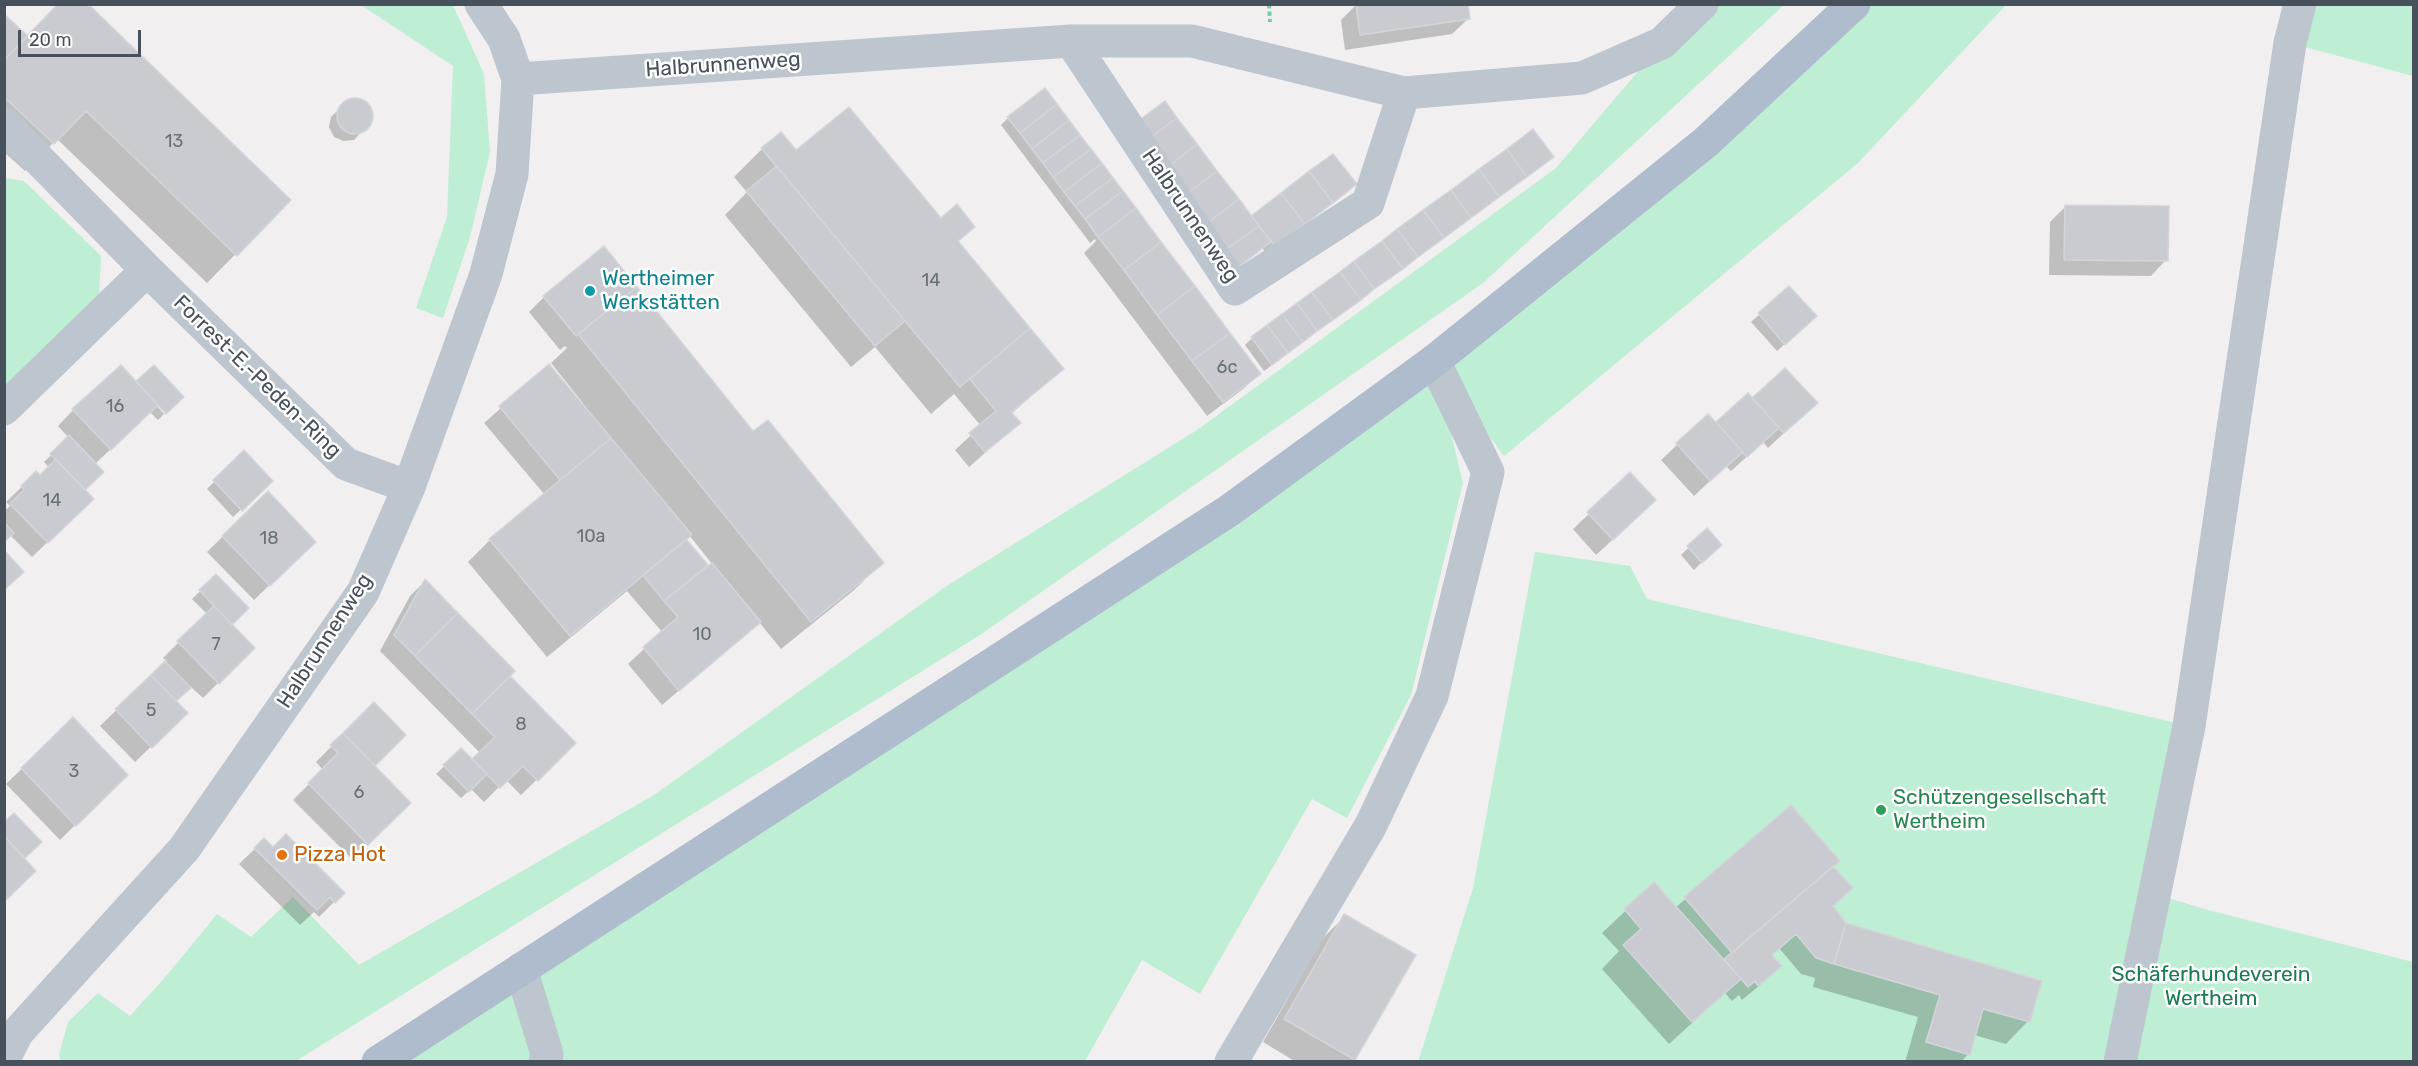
<!DOCTYPE html>
<meta charset="utf-8">
<style>
body{margin:0}
#map{position:relative;width:2418px;height:1066px;overflow:hidden;background:#f1efef;font-family:Rubik,sans-serif}
canvas{display:block}
.frame{position:absolute;inset:0;border:6px solid #47515c;pointer-events:none}
.scale{position:absolute;left:18px;top:30px;width:123px;height:27px;box-sizing:border-box;border:3px solid #47515c;border-top:0;padding-left:8px;font-size:18px;line-height:21px;white-space:nowrap;color:#47515c;-webkit-text-stroke:4px #fff;paint-order:stroke}
</style>
<div id="map">
<canvas width="2418" height="1066"></canvas>
<div class="frame"></div>
<div class="scale">20 m</div>
</div>
<script>
const context = document.querySelector('canvas').getContext('2d');
context.lineJoin = 'round';
function fillPath(path, color) { context.fillStyle = color; context.fill(path, 'evenodd'); }
const shape = rows => new Path2D(rows.map(r => 'M' + r).join(''));
function trace(path, color, width, dash) { context.strokeStyle = color; context.lineWidth = width; context.lineCap = dash ? 'butt' : 'round'; context.setLineDash(dash || []); context.stroke(path); }
function write(font, color, halo, rows, align = 'center') {
  context.font = font + ' Rubik,sans-serif'; context.lineWidth = 5; context.setLineDash([]); context.textBaseline = 'middle'; context.strokeStyle = halo; context.fillStyle = color; for (const [text, x, y, turn = 0] of rows) {
    context.save(); context.translate(x, y); context.rotate((+turn || 0) * Math.PI / 180); context.textAlign = isNaN(turn) ? turn : align; if (halo) context.strokeText(text, 0, 0); context.fillText(text, 0, 0); context.restore();
  }
}
fillPath(shape([
 [361,5,453,5,484,74,490,152,470,237,443,318,416,308,447,217,453,66],
 [1702,5,1784,5,1483,283,980,635,296,1061,61,1062,59,1055,68,1022,98,993,130,1016,168,974,217,914,251,937,293,897,359,965,654,795,948,585,1197,430,1556,168,1662,43],
 [1854,5,2006,5,1858,163,1504,456,1434,363,1463,483,1411,695,1347,818,1312,799,1200,994,1142,960,1085,1061,564,1062,547,1054,536,1062,378,1062,1230,510],
 [2300,5,2413,5,2413,76,2290,43],
 [5,178,24,181,101,256,99,298,5,389],
 [1535,552,1630,566,1647,599,2189,726,2155,894,2208,910,2413,962,2413,1061,1418,1062,1473,888]
]), '#beeed4');
fillPath(shape([
 [1357,4,1468,19,1452,34,1345,50,1341,20],
 [4,16,27,38,289,200,207,283,57,139,25,171,4,152],
 [357,100,366,104,371,114,369,124,354,140,343,141,334,137,329,127,331,117,347,101],
 [1008,118,1259,374,1243,389,1207,416,1084,253,1096,241,1095,239,1090,243,1001,125],
 [762,149,796,152,940,220,973,227,958,242,1062,369,1011,414,1019,423,969,467,955,450,981,426,954,394,931,414,875,347,851,367,725,215,747,192,734,177],
 [1552,157,1264,371,1245,345,1252,338],
 [1355,184,1266,253,1262,248,1251,218],
 [2065,207,2166,260,2151,276,2049,275,2050,222],
 [1789,288,1807,324,1777,351,1751,322],
 [544,297,753,433,882,563,853,591,781,649,759,622,662,705,628,664,662,632,627,591,547,657,468,562,490,540,545,495,484,423,549,366,581,405,583,403,551,363,567,348,565,346,560,350,529,312],
 [689,535,712,564,708,567,685,540],
 [154,367,158,403,156,405,164,414,158,420,150,412,95,464,83,490,92,499,32,557,10,535,4,541,4,511,10,506,6,502,36,473,40,477,49,468,44,462,69,438,58,426,73,410,136,383],
 [1748,395,1752,400,1800,418,1768,448,1763,442,1731,471,1726,466,1694,496,1661,460,1708,416,1716,424],
 [244,452,271,481,233,517,207,489],
 [1630,475,1638,516,1596,555,1573,529],
 [267,493,314,542,254,600,207,552],
 [1707,530,1712,552,1694,570,1681,555],
 [216,576,230,625,253,648,203,698,190,686,174,701,186,713,135,762,100,726,167,661,163,658,207,614,192,599],
 [425,581,508,676,574,743,521,795,506,780,484,802,471,789,461,798,436,774,461,750,472,761,480,753,380,651,410,596],
 [374,704,373,766,409,803,352,859,293,800,323,770,316,762],
 [73,719,126,775,60,840,6,784],
 [1791,807,1832,867,1832,907,1845,925,2028,1021,2006,1044,1974,1035,1968,1054,1961,1062,1905,1062,1918,1017,1813,987,1815,978,1801,974,1779,948,1771,956,1780,966,1765,981,1742,1000,1739,995,1732,1001,1725,993,1669,1044,1602,969,1619,951,1602,933,1654,884,1675,908],
 [264,840,273,849,343,893,319,917,314,912,300,925,239,864],
 [1345,916,1354,1059,1352,1062,1296,1062,1263,1042,1322,939]
]), '#0003');
const building = shape([
 [58,4,88,4,291,200,237,256,86,111,54,144,4,97,4,60,58,4],
 [1356,4,1468,4,1470,19,1360,35,1356,4],
 [4,14,28,36,4,60,4,14],
 [1045,88,1057,104,1020,133,1007,117,1045,88],
 '337 116a18 18 0 1 1 36 0a18 18 0 1 1-36 0Z',
 [1165,101,1177,118,1143,143,1131,126,1165,101],
 [1057,104,1069,120,1032,149,1020,133,1057,104],
 [849,107,941,218,957,204,975,227,958,241,1030,328,960,387,761,148,781,132,796,150,849,107],
 [1177,118,1197,144,1164,170,1143,143,1177,118],
 [1069,120,1080,135,1043,163,1032,149,1069,120],
 [1533,129,1554,157,1527,177,1507,149,1533,129],
 [1080,135,1091,149,1053,177,1043,163,1080,135],
 [1197,144,1217,171,1184,196,1164,170,1197,144],
 [1091,149,1102,163,1064,192,1053,177,1091,149],
 [1507,149,1527,177,1499,197,1479,169,1507,149],
 [1333,154,1357,184,1333,203,1309,171,1333,154],
 [1102,163,1113,178,1075,206,1064,192,1102,163],
 [777,166,905,321,875,346,746,191,777,166],
 [1479,169,1499,197,1471,218,1451,190,1479,169],
 [1217,171,1239,199,1206,224,1184,196,1217,171],
 [1309,171,1333,203,1305,224,1281,193,1309,171],
 [1113,178,1123,191,1085,219,1075,206,1113,178],
 [1451,190,1471,218,1444,238,1423,210,1451,190],
 [1123,191,1136,208,1098,237,1085,219,1123,191],
 [1281,193,1305,224,1275,246,1251,216,1281,193],
 [1239,199,1259,226,1225,250,1206,224,1239,199],
 [2065,205,2169,206,2168,261,2064,260,2065,205],
 [1136,208,1161,242,1124,270,1098,237,1136,208],
 [1423,210,1444,238,1418,257,1397,229,1423,210],
 [1259,226,1271,242,1238,267,1225,250,1259,226],
 [1397,229,1418,257,1403,269,1382,241,1397,229],
 [1382,241,1403,269,1374,289,1354,261,1382,241],
 [1161,242,1195,286,1157,315,1124,270,1161,242],
 [604,246,637,287,576,336,543,296,604,246],
 [1354,261,1374,289,1361,300,1340,272,1354,261],
 [1340,272,1361,300,1333,320,1312,292,1340,272],
 [1195,286,1230,333,1192,361,1157,315,1195,286],
 [1789,286,1817,316,1785,345,1758,313,1789,286],
 [637,287,753,431,768,420,884,563,811,622,578,334,637,287],
 [1312,292,1333,320,1317,331,1297,303,1312,292],
 [1297,303,1317,331,1303,342,1282,314,1297,303],
 [1282,314,1303,342,1288,353,1267,325,1282,314],
 [1267,325,1288,353,1272,365,1251,337,1267,325],
 [1030,328,1064,369,1011,412,1021,423,985,452,969,433,996,411,970,379,1030,328],
 [1230,333,1261,374,1223,402,1192,361,1230,333],
 [549,364,611,438,560,480,499,406,549,364],
 [121,365,158,405,111,450,72,409,121,365],
 [154,365,184,397,166,414,136,381,154,365],
 [1785,368,1818,403,1784,433,1752,398,1785,368],
 [1748,393,1779,428,1747,457,1716,422,1748,393],
 [1708,414,1743,452,1710,481,1676,443,1708,414],
 [69,435,104,472,85,490,50,454,69,435],
 [611,438,692,535,570,636,489,539,611,438],
 [244,450,273,481,242,511,213,480,244,450],
 [56,459,94,499,48,543,10,504,24,490,21,486,36,471,40,475,56,459],
 [1630,472,1656,500,1613,540,1587,512,1630,472],
 [268,491,316,542,270,586,222,536,268,491],
 [4,522,14,533,4,542,4,522],
 [1707,528,1722,545,1702,563,1687,546,1707,528],
 [686,539,708,565,664,601,643,575,686,539],
 [4,550,24,572,4,590,4,550],
 [712,563,761,622,679,691,643,647,678,617,664,601,712,563],
 [216,574,249,608,232,625,199,590,216,574],
 [425,579,458,613,415,656,394,635,425,579],
 [214,606,255,648,219,684,177,641,214,606],
 [458,613,515,671,472,714,415,656,458,613],
 [165,661,191,688,176,701,151,675,165,661],
 [151,675,188,713,152,748,115,709,151,675],
 [510,676,576,743,538,781,523,766,500,788,472,759,495,737,472,714,510,676],
 [374,702,406,735,375,766,343,733,374,702],
 [73,717,128,775,76,826,21,768,73,717],
 [343,733,411,803,368,845,308,783,338,753,330,745,343,733],
 [461,748,487,774,469,792,443,765,461,748],
 [1791,805,1840,861,1732,953,1684,897,1791,805],
 [14,813,42,842,25,858,4,836,4,822,14,813],
 [286,834,345,893,335,903,330,897,317,910,254,848,264,838,273,847,286,834],
 [4,836,36,871,4,902,4,836],
 [1833,866,1853,888,1833,906,1846,923,1834,964,1816,958,1796,934,1772,955,1782,966,1758,986,1755,981,1748,987,1724,959,1833,866],
 [1654,882,1741,979,1692,1022,1623,945,1641,929,1624,909,1654,882],
 [1344,914,1416,955,1355,1060,1284,1019,1344,914],
 [1846,923,2042,981,2030,1022,1983,1009,1970,1055,1926,1042,1940,995,1834,964,1846,923]
]);
fillPath(building, '#c9cbd1');
trace(building, '#d3d5da', 1.5);
trace(shape([
 [1269,4,1270,22]
]), '#77cba7', 4, [4.5, 3]);
trace(shape([
 [1071,41,1235,289,1368,203,1404,93],
 [518,79,1071,41,1192,41,1404,93,1582,78,1662,43,1702,4],
 [4,124,147,270],
 [4,409,147,270,346,464,409,487],
 [521,969,547,1054,545,1062],
 [4,1059,17,1033,184,849,363,592,409,487,486,274,512,174,518,79,504,39,481,4],
 [1231,1062,1371,825,1432,696,1488,472,1434,361],
 [2120,1062,2189,726,2290,43,2300,4]
]), '#bdc5ce', 33);
trace(shape([
 [378,1062,1230,510,1434,361,1706,142,1854,4]
]), '#afbccd', 33);
for (const [x, y, r, color] of [
 [590,291,6,"#0f9aa8"],
 [1881,810,6,"#2e9e5b"],
 [282,855,6,"#e8710a"]
]) { const dot = new Path2D(); dot.arc(x, y, r, 0, 2 * Math.PI); context.fillStyle = color; context.fill(dot); trace(dot, '#fff', 2); }
write('18px', '#687079', null, [
 ["13",174,142],
 ["14",931,281],
 ["6c",1227,368],
 ["16",115,407],
 ["14",52,501],
 ["10a",591,537],
 ["18",269,539],
 ["10",702,635],
 ["7",216,645],
 ["5",151,711],
 ["8",521,725],
 ["3",74,772],
 ["6",359,793]
]);
write('21px', '#47515c', '#fff', [
 ["Halbrunnenweg",723,65,-4],
 ["Halbrunnenweg",1190,216,56],
 ["Forrest-E.-Peden-Ring",257,377,44],
 ["Halbrunnenweg",325,641,-57]
]);
write('21px', '#0d838f', '#fff', [
 ["Wertheimer",602,279],
 ["Werkstätten",602,303]
], 'left');
write('21px', '#27864d', '#fff', [
 ["Schützengesellschaft",1893,798],
 ["Wertheim",1893,822]
], 'left');
write('21px', '#c56008', '#fff', [
 ["Pizza Hot",294,855]
], 'left');
write('21px', '#197c51', '#fff', [
 ["Schäferhundeverein",2211,975],
 ["Wertheim",2211,999]
]);
</script>
